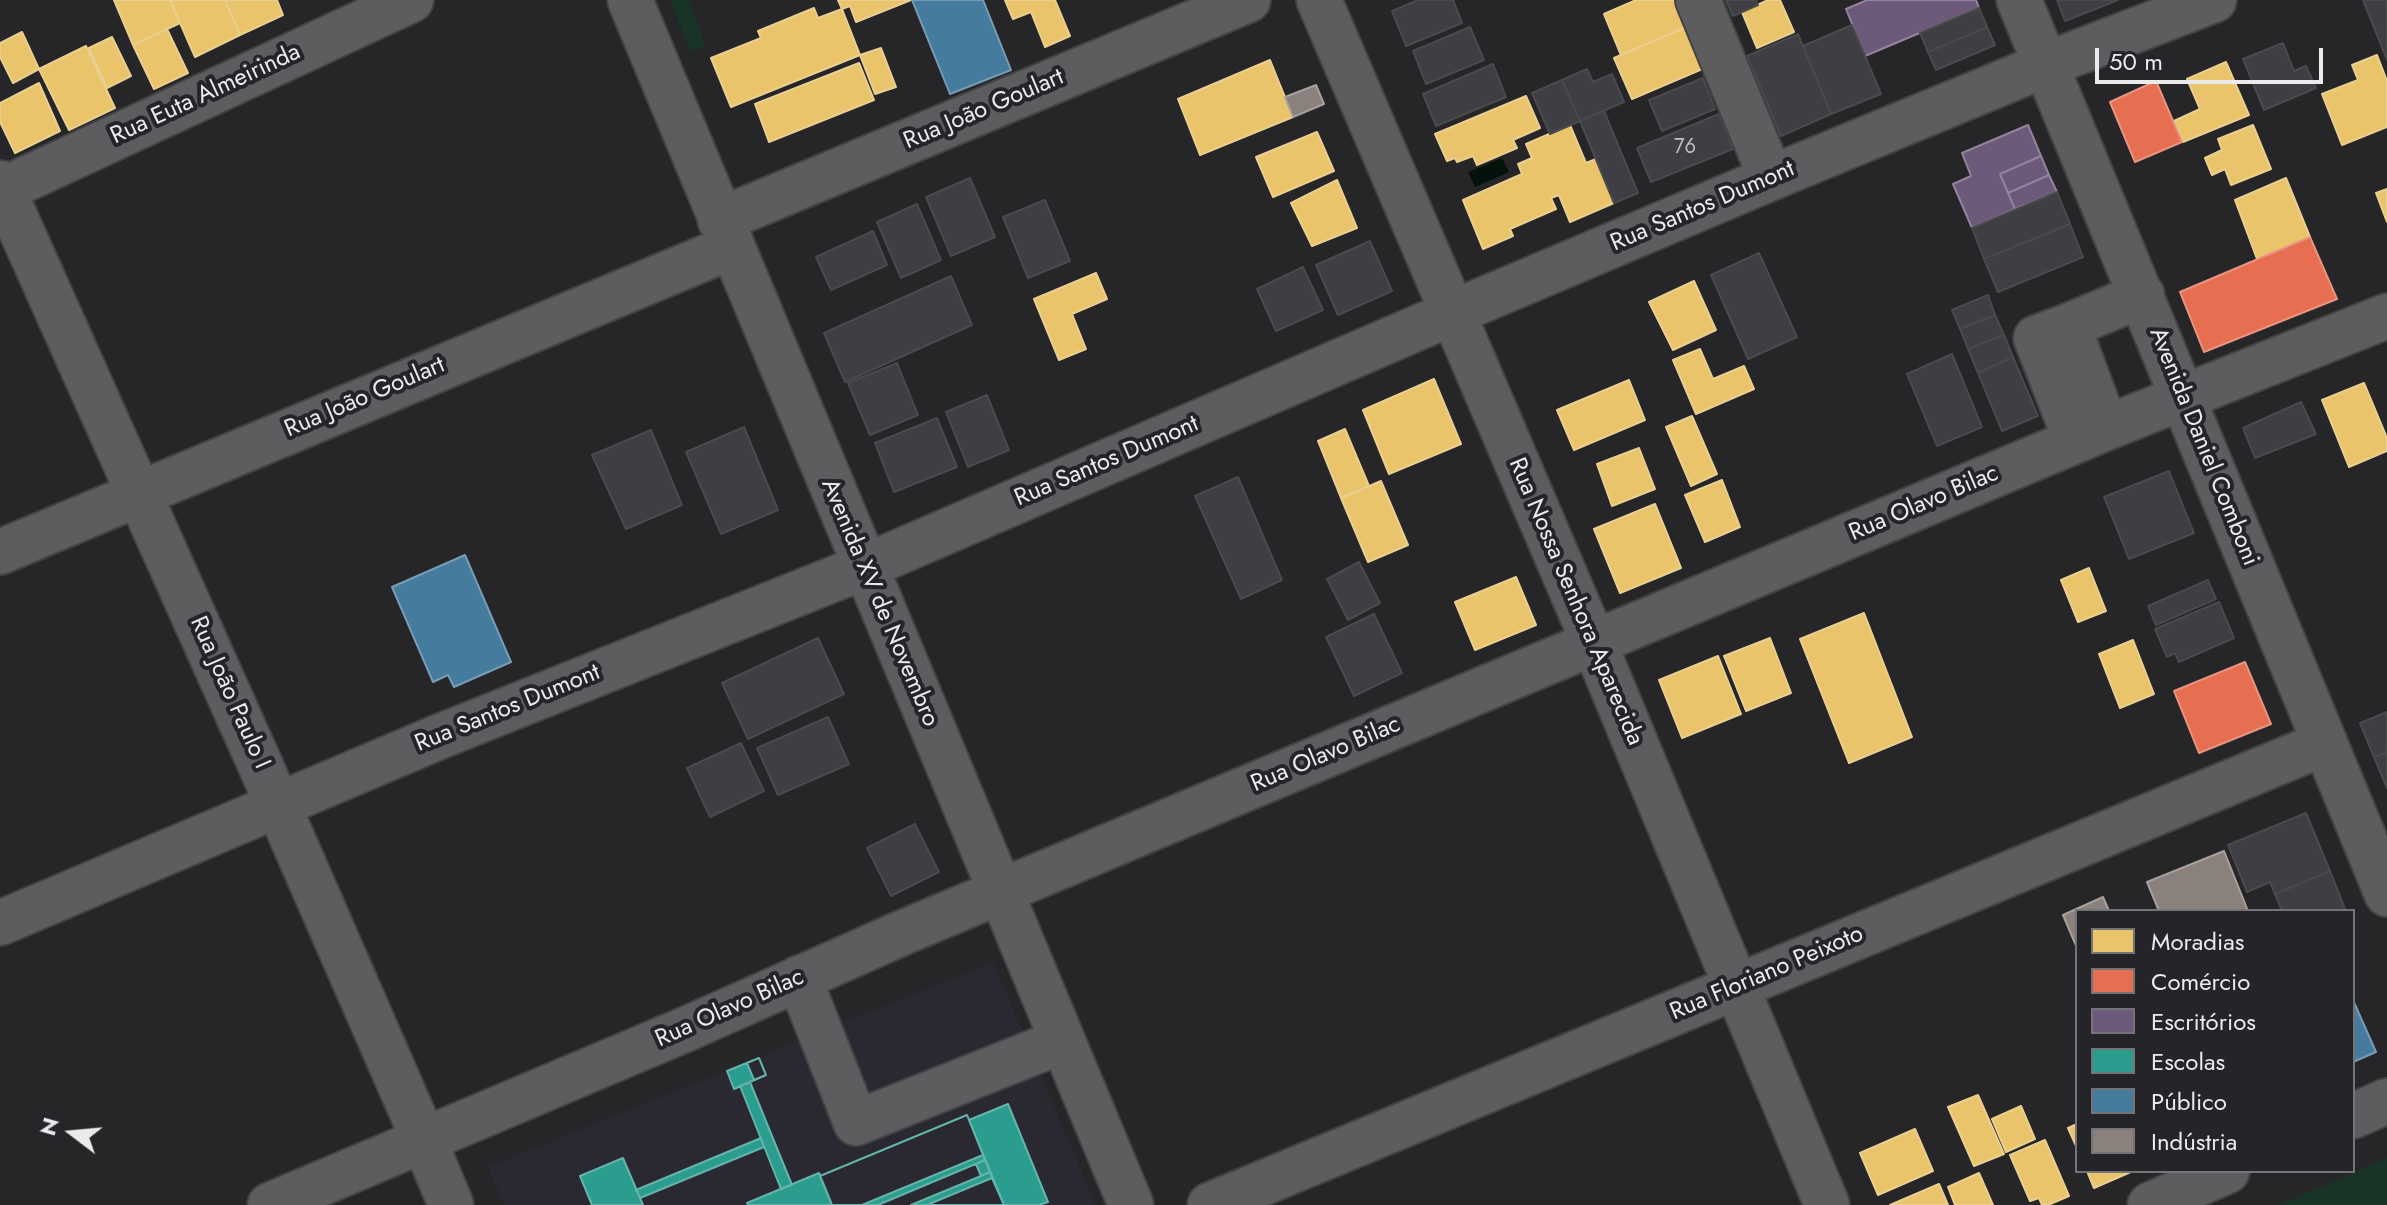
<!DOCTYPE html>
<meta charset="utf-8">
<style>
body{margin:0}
#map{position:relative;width:2387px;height:1205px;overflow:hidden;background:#262527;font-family:Jost,sans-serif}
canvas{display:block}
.legend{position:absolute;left:2075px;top:909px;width:280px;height:264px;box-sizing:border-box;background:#252428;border:2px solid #747377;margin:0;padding:10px 14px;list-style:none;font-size:24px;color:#ebeaed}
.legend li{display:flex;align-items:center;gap:16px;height:40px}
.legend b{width:40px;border:2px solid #747377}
.north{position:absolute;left:32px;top:1093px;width:80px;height:80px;-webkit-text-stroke:6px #252428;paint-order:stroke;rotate:286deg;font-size:22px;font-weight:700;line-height:32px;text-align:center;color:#ebeaed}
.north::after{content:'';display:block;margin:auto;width:28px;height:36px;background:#ebeaed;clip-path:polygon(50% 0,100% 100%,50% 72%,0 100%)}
.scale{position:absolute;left:2095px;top:48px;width:228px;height:36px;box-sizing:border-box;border:4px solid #ebeaed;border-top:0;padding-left:10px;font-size:24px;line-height:28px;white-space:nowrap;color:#ebeaed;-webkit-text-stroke:6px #252428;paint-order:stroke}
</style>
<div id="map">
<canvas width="2387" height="1205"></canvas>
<ul class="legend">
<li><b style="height:22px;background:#e9c46a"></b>Moradias</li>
<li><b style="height:22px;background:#e76f51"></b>Comércio</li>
<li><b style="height:22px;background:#6d597a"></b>Escritórios</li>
<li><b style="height:22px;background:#2a9d8f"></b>Escolas</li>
<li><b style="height:22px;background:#457b9d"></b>Público</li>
<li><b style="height:22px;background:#8a817c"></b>Indústria</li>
</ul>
<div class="north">N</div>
<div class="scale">50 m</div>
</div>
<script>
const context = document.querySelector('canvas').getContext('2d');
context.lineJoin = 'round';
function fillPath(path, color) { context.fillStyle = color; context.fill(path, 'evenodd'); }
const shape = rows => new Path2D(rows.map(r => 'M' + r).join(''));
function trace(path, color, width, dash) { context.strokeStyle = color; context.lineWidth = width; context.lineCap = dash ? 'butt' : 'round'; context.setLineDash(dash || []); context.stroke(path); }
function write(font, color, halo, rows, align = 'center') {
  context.font = font + ' Jost,sans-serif'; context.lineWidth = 8; context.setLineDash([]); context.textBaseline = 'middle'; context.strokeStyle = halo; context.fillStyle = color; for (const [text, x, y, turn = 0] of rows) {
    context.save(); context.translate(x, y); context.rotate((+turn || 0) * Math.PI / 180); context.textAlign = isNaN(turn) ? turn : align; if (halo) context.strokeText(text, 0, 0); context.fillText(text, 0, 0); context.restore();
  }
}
fillPath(shape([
 [993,962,1096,1205,504,1205,488,1167]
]), '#2a2831');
fillPath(shape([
 [670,0,688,0,706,46,691,52],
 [2387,1158,2387,1205,2280,1205]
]), '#183427');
fillPath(shape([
 [1502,158,1509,172,1475,187,1468,172]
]), '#03120a');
const homes = shape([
 [114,0,170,0,180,23,133,45,114,0],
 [170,0,225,0,240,35,195,57,170,0],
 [225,0,277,0,283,15,240,35,225,0],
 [838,0,911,0,856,22,850,6,842,9,838,0],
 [1005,0,1055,0,1070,36,1045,47,1031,12,1013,19,1005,0],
 [1636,0,1679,0,1689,26,1621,55,1604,14,1636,0],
 [1768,0,1780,0,1794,32,1757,48,1742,12,1768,0],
 [814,8,818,18,842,9,860,55,731,107,711,58,761,38,758,31,814,8],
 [1689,26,1707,67,1632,99,1614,58,1689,26],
 [167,29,188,73,154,89,133,45,167,29],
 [22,32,39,69,13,83,0,57,0,43,22,32],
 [112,37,131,76,107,88,89,48,112,37],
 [86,46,115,108,69,130,39,69,86,46],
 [881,48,896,87,875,94,860,55,881,48],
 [2377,55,2387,81,2387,127,2342,145,2322,94,2358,80,2352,65,2377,55],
 [1270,60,1293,117,1200,155,1178,99,1270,60],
 [2226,62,2249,115,2183,142,2174,121,2200,109,2187,79,2226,62],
 [859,63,874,100,769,142,755,104,859,63],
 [39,83,60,131,15,153,0,122,0,103,39,83],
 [1526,96,1540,128,1513,140,1517,148,1477,165,1473,156,1457,162,1455,158,1447,161,1435,134,1526,96],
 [1570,125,1586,163,1596,159,1614,203,1570,222,1559,195,1551,198,1556,209,1510,229,1513,236,1483,249,1463,200,1522,174,1518,164,1532,158,1526,144,1570,125],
 [2253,125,2271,169,2231,185,2225,169,2212,175,2205,158,2222,150,2218,139,2253,125],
 [1317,132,1334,171,1273,197,1256,157,1317,132],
 [2286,178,2310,237,2257,259,2235,200,2286,178],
 [1337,180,1357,228,1312,246,1291,203,1337,180],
 [2387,189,2387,222,2376,193,2387,189],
 [1096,273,1107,299,1072,314,1086,349,1059,360,1034,299,1096,273],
 [1694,281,1716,330,1673,350,1649,302,1694,281],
 [1700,349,1713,379,1744,366,1754,389,1696,414,1673,360,1700,349],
 [1434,379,1461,444,1389,474,1363,410,1434,379],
 [1629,380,1645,420,1574,450,1557,410,1629,380],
 [2364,383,2387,438,2387,451,2349,467,2322,400,2364,383],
 [1692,416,1717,474,1691,486,1666,427,1692,416],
 [1345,429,1369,486,1341,498,1318,441,1345,429],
 [1639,448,1655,489,1612,506,1597,464,1639,448],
 [1722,480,1740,527,1705,542,1685,495,1722,480],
 [1381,481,1408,545,1368,562,1341,498,1381,481],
 [1655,504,1681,568,1620,593,1594,529,1655,504],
 [2089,568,2106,611,2078,622,2061,580,2089,568],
 [1516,577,1536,625,1475,650,1455,602,1516,577],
 [1864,613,1912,737,1849,763,1800,639,1864,613],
 [1770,638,1791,693,1746,711,1724,656,1770,638],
 [2133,640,2154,694,2120,708,2099,654,2133,640],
 [1718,656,1741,714,1682,738,1659,680,1718,656],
 [1978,1095,2004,1154,1974,1166,1948,1107,1978,1095],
 [2021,1106,2035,1139,2006,1152,1992,1119,2021,1106],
 [2077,1124,2077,1148,2068,1128,2077,1124],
 [1915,1129,1933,1171,1878,1195,1860,1153,1915,1129],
 [2045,1140,2069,1196,2048,1205,2042,1205,2039,1198,2030,1201,2010,1155,2045,1140],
 [2087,1171,2133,1171,2094,1188,2087,1171],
 [1979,1173,1993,1205,1955,1205,1948,1187,1979,1173],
 [1939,1184,1948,1205,1890,1205,1939,1184]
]);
fillPath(homes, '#e9c46a');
trace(homes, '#eacf91', 2);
const shops = shape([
 [2156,81,2182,142,2135,162,2110,102,2156,81],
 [2310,237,2337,299,2204,352,2180,292,2310,237],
 [2245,662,2271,724,2199,753,2174,691,2245,662]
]);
fillPath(shops, '#e76f51');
trace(shops, '#e89480', 2);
const offices = shape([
 [1867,0,1976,0,1979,8,1865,56,1846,9,1867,0],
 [2028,125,2041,156,2000,174,2015,209,1972,228,1953,184,1971,176,1962,153,2028,125],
 [2041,156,2049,175,2008,193,2000,174,2041,156],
 [2049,175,2057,192,2015,209,2008,193,2049,175]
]);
fillPath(offices, '#6d597a');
trace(offices, '#93849c', 2);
const schools = shape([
 [759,1058,766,1075,754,1080,747,1063,759,1058],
 [759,1058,766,1075,734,1089,727,1071,759,1058],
 [750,1082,792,1185,781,1189,740,1086,750,1082],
 [1008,1104,1048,1202,1039,1205,1004,1205,969,1120,1008,1104],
 [967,1115,985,1160,878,1205,832,1205,820,1176,967,1115],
 [967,1115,983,1155,862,1205,832,1205,820,1176,967,1115],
 [761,1138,764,1147,640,1198,636,1190,761,1138],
 [623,1158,643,1205,592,1205,580,1176,623,1158],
 [985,1160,990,1172,981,1176,976,1164,985,1160],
 [990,1172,1004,1205,911,1205,981,1176,990,1172],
 [819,1173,832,1205,748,1205,747,1203,819,1173],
 [992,1178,1004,1205,927,1205,992,1178]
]);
fillPath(schools, '#2a9d8f');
trace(schools, '#64b4ab', 2);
const public = shape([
 [912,0,983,0,1011,70,950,94,912,0],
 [465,555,511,662,454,687,448,675,433,682,392,587,465,555],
 [2353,1000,2376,1052,2353,1062,2353,1000]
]);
fillPath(public, '#457b9d');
trace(public, '#779cb5', 2);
const industry = shape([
 [1316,85,1324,104,1293,117,1285,97,1316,85],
 [2224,851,2248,911,2159,911,2147,882,2224,851],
 [2103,897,2109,911,2077,911,2077,948,2063,915,2103,897]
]);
fillPath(industry, '#8a817c');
trace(industry, '#a7a09e', 2);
const building = shape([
 [1418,0,1453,0,1462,23,1406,46,1392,11,1418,0],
 [1726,0,1756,0,1758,5,1733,16,1726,0],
 [2057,0,2118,0,2065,21,2057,0],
 [2363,0,2387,0,2387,60,2363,0],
 [1979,8,1987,27,1928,52,1920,33,1979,8],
 [1852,25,1881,94,1831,114,1803,46,1852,25],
 [1470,27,1484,60,1426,84,1413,51,1470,27],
 [1987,27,1995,45,1936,70,1928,52,1987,27],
 [1798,34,1831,114,1781,136,1747,56,1798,34],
 [2283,43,2294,71,2306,66,2316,88,2264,110,2243,59,2283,43],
 [1493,64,1506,97,1436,126,1423,94,1493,64],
 [1587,69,1593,82,1612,74,1624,102,1580,121,1562,80,1587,69],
 [1703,78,1715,109,1662,131,1649,100,1703,78],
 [1562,80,1580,121,1550,134,1532,93,1562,80],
 [1604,111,1638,193,1614,203,1580,121,1604,111],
 [1719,114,1733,149,1651,182,1637,148,1719,114],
 [970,178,995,237,951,256,926,197,970,178],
 [2057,192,2070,224,1984,259,1972,228,2057,192],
 [1045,200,1070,261,1028,278,1003,217,1045,200],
 [917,204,941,260,901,278,877,222,917,204],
 [2070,224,2083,257,1998,292,1984,259,2070,224],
 [873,231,887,265,831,290,816,257,873,231],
 [1370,241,1392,291,1338,315,1316,265,1370,241],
 [1759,253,1797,337,1748,359,1711,275,1759,253],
 [1303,267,1323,310,1276,331,1257,289,1303,267],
 [951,276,972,325,845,382,824,333,951,276],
 [1988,295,1995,315,1960,329,1952,310,1988,295],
 [1995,315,2004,335,1968,349,1960,329,1995,315],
 [2004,335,2013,357,1978,373,1968,349,2004,335],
 [1952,354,1982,427,1937,446,1907,374,1952,354],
 [2013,357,2038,416,2002,431,1978,373,2013,357],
 [897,363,918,415,870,435,848,383,897,363],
 [987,395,1009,450,968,467,946,412,987,395],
 [2301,402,2316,434,2255,458,2243,428,2301,402],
 [937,418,957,467,894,492,875,443,937,418],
 [744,427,778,510,721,534,686,452,744,427],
 [651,430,682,505,626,529,592,455,651,430],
 [2169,471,2194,533,2129,559,2104,497,2169,471],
 [1238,477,1282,580,1241,599,1195,496,1238,477],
 [1359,562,1380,603,1348,620,1327,579,1359,562],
 [2208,580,2216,599,2156,625,2148,606,2208,580],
 [2219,602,2234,638,2179,662,2175,653,2167,657,2155,629,2219,602],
 [1374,614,1402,673,1354,696,1326,637,1374,614],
 [818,638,844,694,748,739,722,683,818,638],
 [2387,712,2387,752,2374,757,2360,723,2387,712],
 [828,717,849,764,778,795,757,748,828,717],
 [741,743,764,791,710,817,687,768,741,743],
 [2387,752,2387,788,2374,757,2387,752],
 [2306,813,2330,871,2275,894,2270,882,2247,892,2228,845,2306,813],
 [915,824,939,872,891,896,867,848,915,824],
 [2330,871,2346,911,2282,911,2275,894,2330,871]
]);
fillPath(building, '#3f3e45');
trace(building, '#4a4a4b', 2);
const minor = shape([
 [630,0,1131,1205],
 [1319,0,1594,643,1827,1205],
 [1698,0,1771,178],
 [2019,0,2387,894],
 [0,183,259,762,424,1140,451,1205],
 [0,191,411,0],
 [720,220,1248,0],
 [2068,326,2036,338,2076,440],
 [2106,428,2068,326,2142,295],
 [0,552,731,247],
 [0,923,441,736,864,567,1452,313,1771,178,2045,65,2214,0],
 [799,978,856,1123,1062,1041],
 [2353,1116,2387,1101],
 [270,1205,684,1030,904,932,2106,428,2387,316],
 [1210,1205,2325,743],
 [2150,1205,2227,1171]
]);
trace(minor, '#434244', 48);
trace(minor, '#5d5c5e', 44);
write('20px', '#c0bfc3', null, [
 ["76",1685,148]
]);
write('24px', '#ebeaed', '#252428', [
 ["Rua Euta Almeirinda",206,95,-25],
 ["Rua João Goulart",984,110,-23],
 ["Rua Santos Dumont",1703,207,-23],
 ["Rua João Goulart",365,398,-23],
 ["Avenida Daniel Comboni",2203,447,68],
 ["Rua Santos Dumont",1107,462,-23],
 ["Rua Olavo Bilac",1924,504,-23],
 ["Rua Nossa Senhora Aparecida",1575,602,67],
 ["Avenida XV de Novembro",879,603,67],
 ["Rua João Paulo I",229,693,66],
 ["Rua Santos Dumont",508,709,-22],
 ["Rua Olavo Bilac",1326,755,-23],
 ["Rua Floriano Peixoto",1767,974,-23],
 ["Rua Olavo Bilac",730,1009,-24]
]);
</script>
